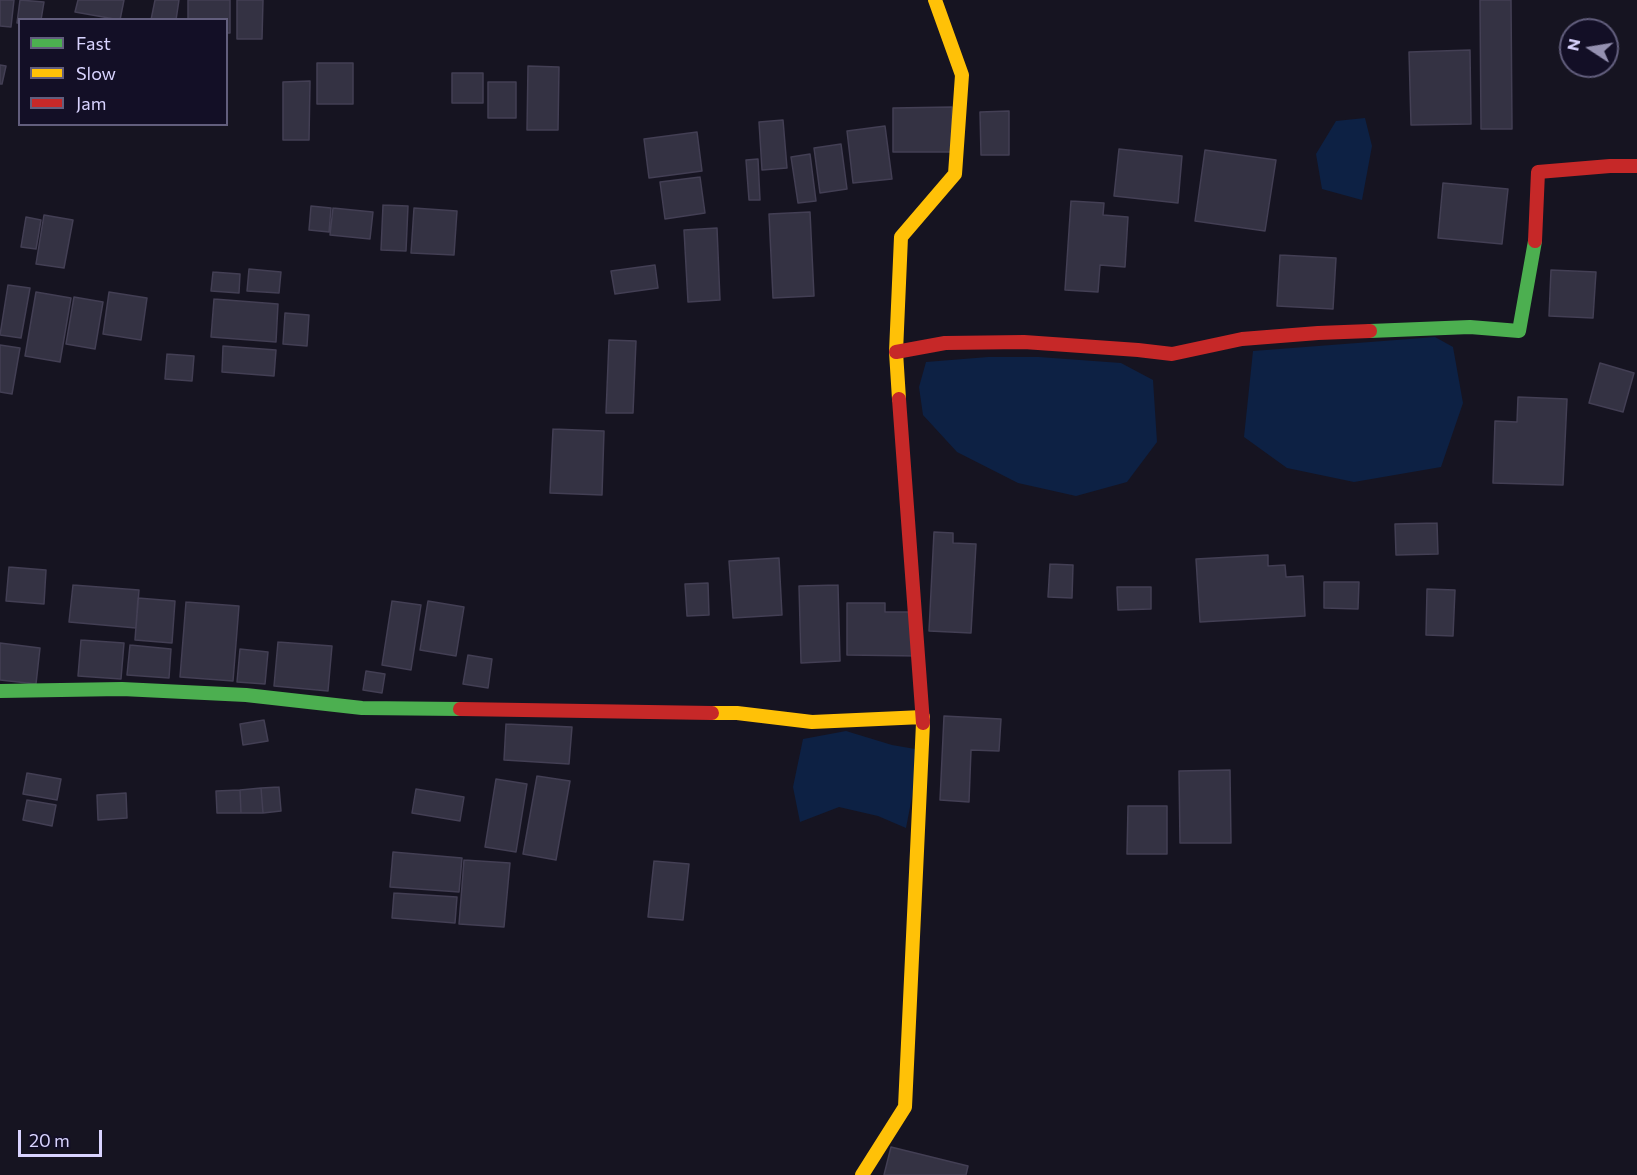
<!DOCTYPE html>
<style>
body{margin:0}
#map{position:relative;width:1637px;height:1175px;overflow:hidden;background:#161421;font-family:Commissioner,sans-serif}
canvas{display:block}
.legend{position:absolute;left:18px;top:18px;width:210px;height:108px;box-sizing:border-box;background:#130f26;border:2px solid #625e7d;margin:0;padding:8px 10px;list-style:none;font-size:18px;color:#d9d4ff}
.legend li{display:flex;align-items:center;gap:12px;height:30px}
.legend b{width:30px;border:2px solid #625e7d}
.north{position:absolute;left:1559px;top:18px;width:60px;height:60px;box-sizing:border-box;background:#130f26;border:2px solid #625e7d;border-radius:50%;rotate:282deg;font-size:16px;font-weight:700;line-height:24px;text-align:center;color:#d9d4ff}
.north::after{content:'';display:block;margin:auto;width:21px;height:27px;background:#9591b1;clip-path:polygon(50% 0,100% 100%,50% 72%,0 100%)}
.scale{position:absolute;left:18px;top:1130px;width:84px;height:27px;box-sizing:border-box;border:3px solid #d9d4ff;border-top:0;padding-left:8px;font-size:18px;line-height:21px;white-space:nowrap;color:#d9d4ff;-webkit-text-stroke:4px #130f26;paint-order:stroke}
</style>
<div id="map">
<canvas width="1637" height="1175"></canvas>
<ul class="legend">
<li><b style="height:8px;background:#4caf50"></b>Fast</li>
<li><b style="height:8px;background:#ffc107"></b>Slow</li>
<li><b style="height:8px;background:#c62828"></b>Jam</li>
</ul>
<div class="north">N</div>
<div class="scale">20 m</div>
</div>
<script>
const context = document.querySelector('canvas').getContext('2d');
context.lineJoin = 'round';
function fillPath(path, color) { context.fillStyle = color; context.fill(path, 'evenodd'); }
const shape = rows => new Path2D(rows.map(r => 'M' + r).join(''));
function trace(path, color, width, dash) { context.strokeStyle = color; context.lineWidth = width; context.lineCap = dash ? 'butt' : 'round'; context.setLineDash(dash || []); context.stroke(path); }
fillPath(shape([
 [1365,118,1372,146,1362,200,1322,189,1316,154,1336,121],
 [1435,337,1453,347,1463,403,1441,467,1354,482,1287,468,1244,437,1253,351],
 [988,357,1039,357,1121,363,1153,380,1157,442,1127,482,1076,496,1018,483,957,452,923,415,919,387,926,362],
 [846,731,892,745,921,750,906,828,878,816,839,807,800,822,793,787,803,739]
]), '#0d2144');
const building = shape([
 [0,0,14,0,11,27,0,26,0,0],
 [20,0,44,2,41,20,20,20,20,23,17,23,20,0],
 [78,0,124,0,120,20,75,12,78,0],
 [155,0,179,0,176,20,151,20,155,0],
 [188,0,230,0,230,33,226,33,226,20,188,20,188,0],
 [237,0,263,0,262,39,237,39,237,0],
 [1480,0,1511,0,1512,129,1481,129,1480,0],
 [1470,50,1471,124,1411,125,1409,52,1470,50],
 [317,63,353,63,353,104,317,104,317,63],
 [0,65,6,66,2,84,0,84,0,65],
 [528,66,559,67,558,130,527,130,528,66],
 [452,73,483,73,483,103,452,103,452,73],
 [310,81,309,140,283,140,283,82,310,81],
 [488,82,516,82,516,118,488,118,488,82],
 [952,107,952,152,893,152,893,108,952,107],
 [1009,111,1009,155,981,155,980,112,1009,111],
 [783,120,787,168,762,170,759,122,783,120],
 [885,126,892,179,853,183,847,131,885,126],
 [697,132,702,171,649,178,644,139,697,132],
 [841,144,847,189,820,193,814,148,841,144],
 [1119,149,1182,156,1178,203,1114,196,1119,149],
 [1205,150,1276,160,1265,231,1195,221,1205,150],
 [810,154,816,201,798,203,791,157,810,154],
 [758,159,760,200,749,200,746,160,758,159],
 [700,177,705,213,665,219,660,182,700,177],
 [1443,183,1508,189,1502,244,1438,238,1443,183],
 [1071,201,1104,203,1103,215,1128,217,1125,267,1100,265,1098,292,1065,290,1071,201],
 [383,205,408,206,406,251,381,250,383,205],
 [311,206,331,208,329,232,309,230,311,206],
 [333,208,373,212,370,239,330,235,333,208],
 [414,208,457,211,454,255,411,253,414,208],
 [810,212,814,296,773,298,769,214,810,212],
 [44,215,73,220,64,268,36,264,44,215],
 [26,217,41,220,36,249,21,247,26,217],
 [717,228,720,300,688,302,684,230,717,228],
 [1280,255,1336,258,1333,309,1277,306,1280,255],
 [655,265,658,288,615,294,611,271,655,265],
 [249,269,281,272,279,293,247,291,249,269],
 [1551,270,1596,272,1593,318,1549,316,1551,270],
 [213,272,240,274,239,293,211,291,213,272],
 [8,285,30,288,21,338,0,335,8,285],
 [36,292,71,298,60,362,25,356,36,292],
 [109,292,147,298,141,340,103,334,109,292],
 [74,297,103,302,95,349,66,344,74,297],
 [214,299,278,304,276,342,211,337,214,299],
 [285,313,309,315,307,346,283,344,285,313],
 [609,340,636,341,633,413,606,413,609,340],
 [0,345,20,348,12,394,0,392,0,345],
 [223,346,276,350,274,376,222,372,223,346],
 [167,354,194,356,192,381,165,379,167,354],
 [1600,363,1634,373,1623,412,1589,403,1600,363],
 [1518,397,1567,399,1563,485,1493,483,1495,421,1517,422,1518,397],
 [553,429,604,431,602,495,550,493,553,429],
 [1437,523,1438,554,1396,555,1395,524,1437,523],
 [934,532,953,533,953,543,976,544,971,633,929,631,934,532],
 [1268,555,1268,566,1285,565,1286,577,1303,576,1305,616,1200,622,1196,559,1268,555],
 [779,558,782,615,733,618,729,561,779,558],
 [1050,564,1073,565,1072,598,1048,597,1050,564],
 [9,567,46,570,44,604,6,601,9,567],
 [1324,582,1359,582,1358,609,1324,608,1324,582],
 [708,583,709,615,687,616,685,584,708,583],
 [73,585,139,590,136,628,69,622,73,585],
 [838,585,840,661,801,663,799,586,838,585],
 [1117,587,1151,587,1151,609,1118,610,1117,587],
 [1427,589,1455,590,1453,636,1426,635,1427,589],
 [138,598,175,601,172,643,135,640,138,598],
 [392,601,421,605,411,670,382,665,392,601],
 [428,601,464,607,456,656,420,650,428,601],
 [186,602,239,606,233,681,180,677,186,602],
 [847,603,885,603,885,612,916,612,919,656,847,655,847,603],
 [81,640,124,643,121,679,78,676,81,640],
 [278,642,332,646,328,691,274,686,278,642],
 [0,643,40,648,36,684,0,680,0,643],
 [130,645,171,649,169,678,127,675,130,645],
 [240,649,268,652,265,684,237,682,240,649],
 [468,655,492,659,488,688,463,684,468,655],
 [366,671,385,674,382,693,363,690,366,671],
 [944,716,1001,719,999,751,971,750,969,802,940,800,944,716],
 [264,720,268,741,243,745,240,724,264,720],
 [506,724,572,727,569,764,504,760,506,724],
 [1230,770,1231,843,1180,843,1179,771,1230,770],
 [27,773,61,779,57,800,23,794,27,773],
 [537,776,570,781,556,860,523,854,537,776],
 [496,779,527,784,516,852,485,847,496,779],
 [279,787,281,811,263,813,261,788,279,787],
 [261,788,263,813,241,813,240,790,261,788],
 [416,789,464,797,460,821,412,813,416,789],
 [240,790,241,813,217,813,216,791,240,790],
 [126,793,127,818,98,820,97,795,126,793],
 [27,800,56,805,52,826,23,820,27,800],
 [1128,806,1167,806,1167,854,1127,854,1128,806],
 [393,852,462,858,459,892,390,887,393,852],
 [464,860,510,863,504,927,459,924,464,860],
 [654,861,689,864,683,920,648,917,654,861],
 [394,893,457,897,455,923,392,918,394,893],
 [891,1147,968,1166,966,1175,884,1175,891,1147]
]);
fillPath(building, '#343243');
trace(building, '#433f54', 1.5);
trace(shape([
 [1370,331,1470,327,1519,331,1535,241],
 [0,691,122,689,246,695,362,708,460,709]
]), '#4caf50', 14);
trace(shape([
 [899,399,896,352,901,237,955,174,962,75,935,0],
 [712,713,737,713,812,722,923,717],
 [862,1175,905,1107,923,723]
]), '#ffc107', 14);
trace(shape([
 [1535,241,1538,172,1610,166,1637,166],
 [896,352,945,343,1024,342,1138,350,1172,354,1242,339,1318,333,1370,331],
 [899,399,923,723],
 [460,709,712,713]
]), '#c62828', 14);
</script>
